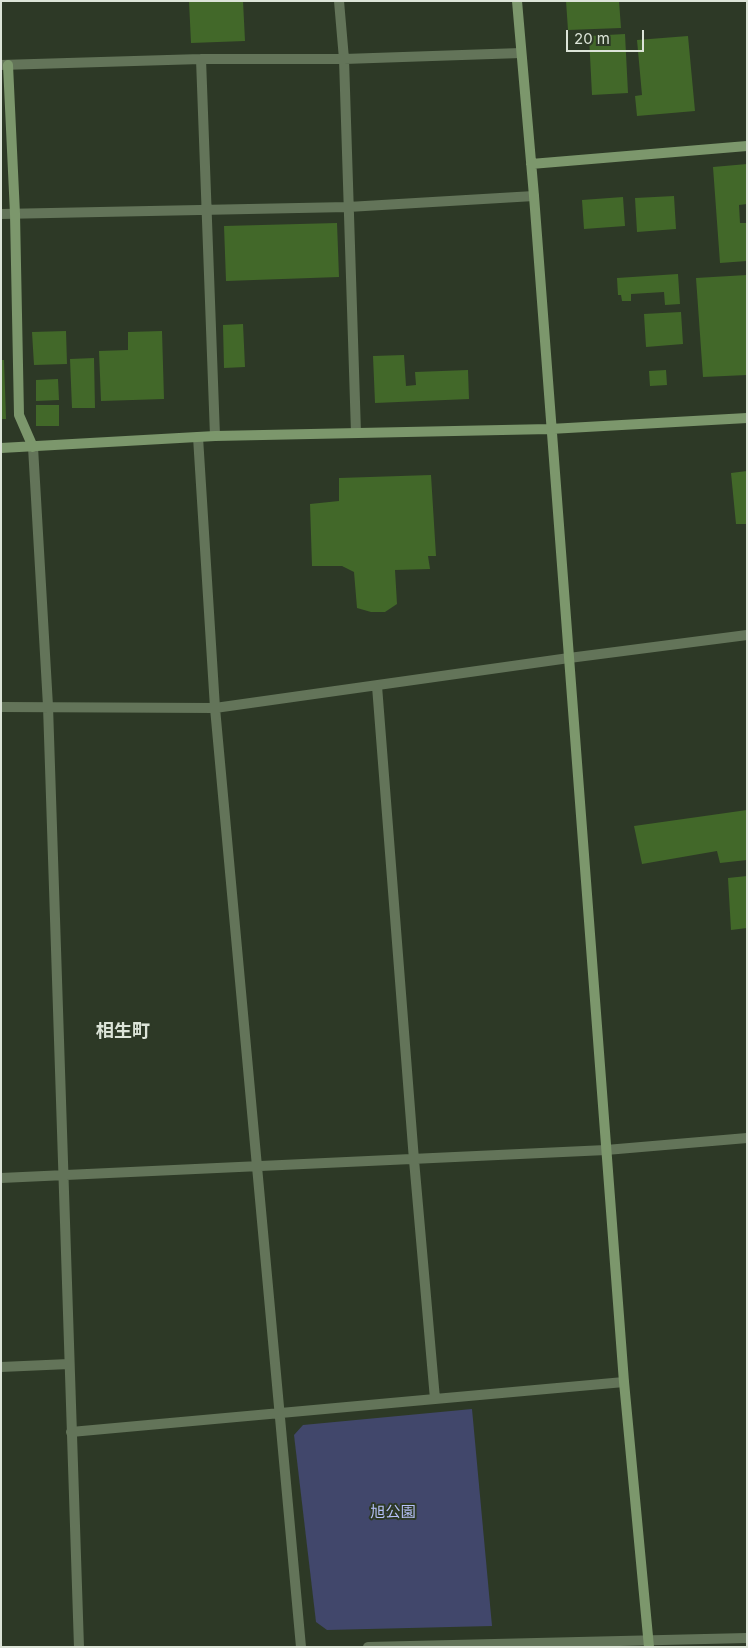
<!DOCTYPE html>
<meta charset="utf-8">
<style>
body{margin:0}
#map{position:relative;width:748px;height:1648px;overflow:hidden;background:#2d3926;font-family:Inter,sans-serif}
canvas{display:block}
.frame{position:absolute;inset:0;border:2px solid #dce4d8;pointer-events:none}
.scale{position:absolute;left:566px;top:30px;width:78px;height:22px;box-sizing:border-box;border:2px solid #dce4d8;border-top:0;padding-left:6px;font-size:15px;line-height:18px;white-space:nowrap;color:#dce4d8;-webkit-text-stroke:4px #2d3926;paint-order:stroke}
</style>
<div id="map">
<canvas width="748" height="1648"></canvas>
<div class="frame"></div>
<div class="scale">20 m</div>
</div>
<script>
const context = document.querySelector('canvas').getContext('2d');
context.lineJoin = 'round';
function fillPath(path, color) { context.fillStyle = color; context.fill(path, 'evenodd'); }
const shape = rows => new Path2D(rows.map(r => 'M' + r).join(''));
function trace(path, color, width, dash) { context.strokeStyle = color; context.lineWidth = width; context.lineCap = dash ? 'butt' : 'round'; context.setLineDash(dash || []); context.stroke(path); }
function write(font, color, halo, rows, align = 'center') {
  context.font = font + ' Inter,"Noto Sans JP",sans-serif'; context.lineWidth = 4; context.setLineDash([]); context.textBaseline = 'middle'; context.strokeStyle = halo; context.fillStyle = color; for (const [text, x, y, turn = 0] of rows) {
    context.save(); context.translate(x, y); context.rotate((+turn || 0) * Math.PI / 180); context.textAlign = isNaN(turn) ? turn : align; if (halo) context.strokeText(text, 0, 0); context.fillText(text, 0, 0); context.restore();
  }
}
fillPath(shape([
 [472,1409,492,1626,327,1630,316,1622,294,1435,303,1425]
]), '#41476b');
fillPath(shape([
 [189,1,243,1,245,41,191,43],
 [566,1,619,1,621,28,568,30],
 [625,34,628,93,592,95,589,36],
 [688,36,695,111,637,116,635,96,642,95,637,40],
 [747,164,747,204,739,205,740,223,747,223,747,261,720,263,713,167],
 [674,196,676,229,637,232,635,198],
 [623,197,625,226,584,229,582,200],
 [337,223,339,277,226,281,224,226],
 [678,274,680,304,665,305,664,292,631,294,631,301,622,301,621,295,618,295,617,278],
 [747,275,747,375,703,377,696,278],
 [681,312,683,344,646,347,644,314],
 [243,324,245,367,224,368,223,325],
 [66,331,67,364,34,365,32,332],
 [162,331,164,399,101,401,99,351,128,350,128,332],
 [404,355,406,386,416,385,415,372,468,370,469,399,375,403,373,356],
 [94,358,95,408,72,408,70,359],
 [1,360,4,360,6,419,1,419],
 [666,370,667,385,650,386,649,371],
 [58,379,59,400,36,401,36,380],
 [36,405,59,405,59,426,36,426],
 [747,471,747,524,736,524,731,473],
 [431,475,436,556,428,556,430,569,395,570,397,604,385,612,371,612,357,608,354,572,342,566,312,566,310,504,339,501,339,478],
 [747,810,747,860,720,863,717,851,642,864,634,826],
 [747,876,747,928,731,930,728,878]
]), '#426829');
trace(shape([
 [339,1,344,59,356,433],
 [201,59,215,436],
 [1,65,201,59,344,59,521,53],
 [1,214,348,207,534,196],
 [198,437,215,708,301,1647],
 [33,447,48,706,79,1647],
 [1,707,215,708,569,658,747,635],
 [1,1178,606,1150,747,1138],
 [1,1367,69,1364],
 [435,1399,624,1382],
 [71,1432,435,1399,414,1160,377,686],
 [368,1647,747,1638]
]), '#637459', 10);
trace(shape([
 [517,1,534,196,624,1382,649,1647],
 [8,65,15,214,19,415,33,447],
 [531,164,747,146],
 [1,448,215,436,550,429,747,418]
]), '#7c976c', 10);
write('15px', '#b6c1f8', '#2d3926', [
 ["旭公園",393,1512]
]);
write('bold 18px', '#dce4d8', '#2d3926', [
 ["相生町",123,1032]
]);
</script>
